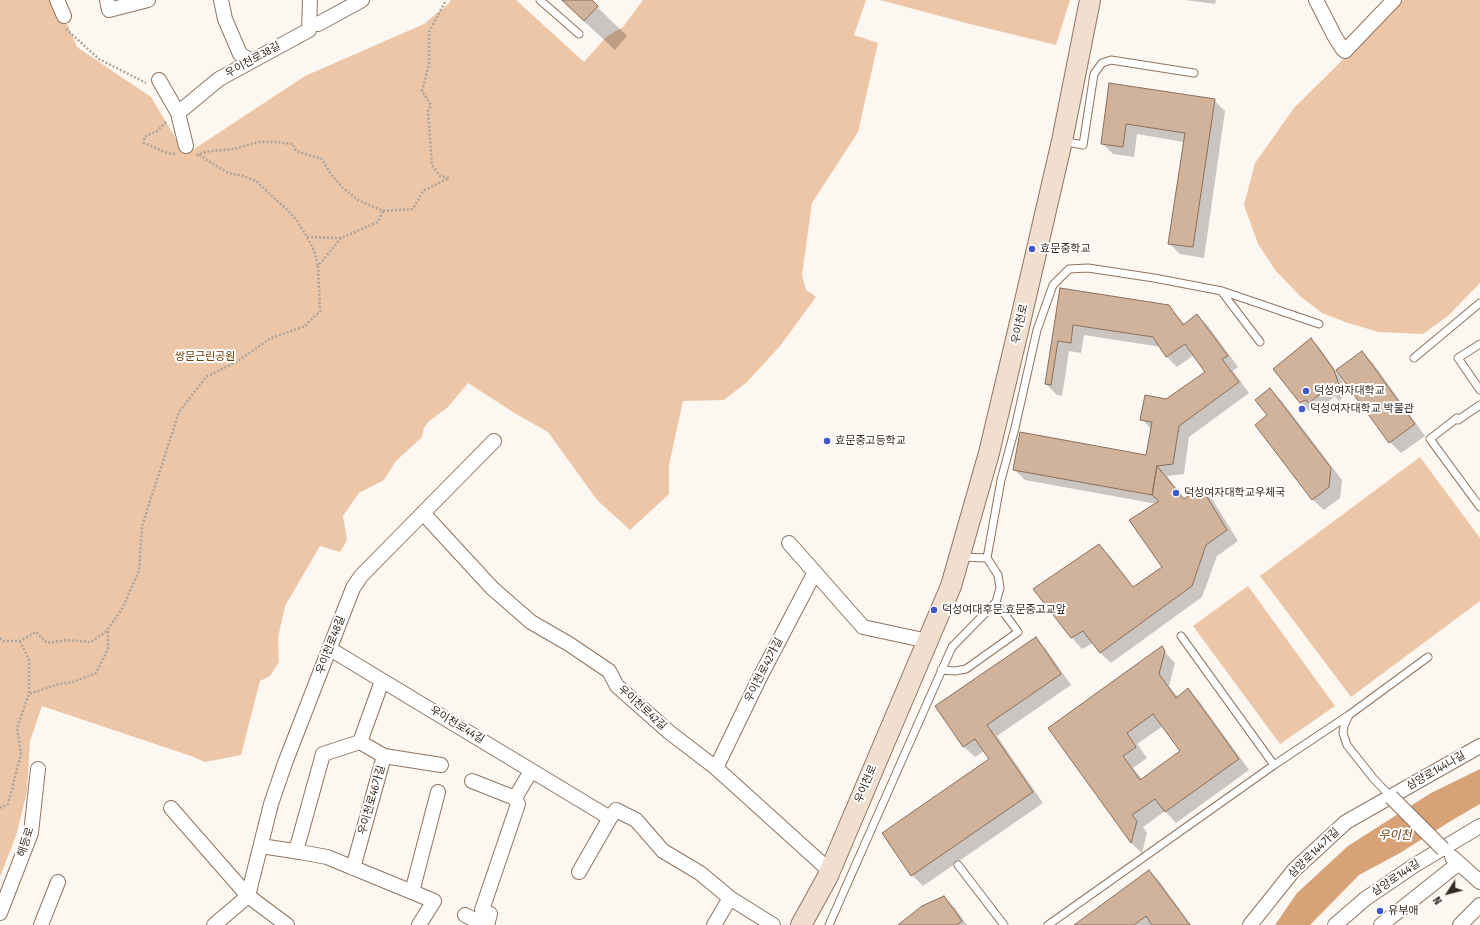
<!DOCTYPE html>
<meta charset="utf-8">
<style>
body{margin:0}
#map{position:relative;width:1480px;height:925px;overflow:hidden;background:#fdf7f2;font-family:"Fira Sans Condensed",sans-serif}
canvas{display:block}
.north{position:absolute;left:1428px;top:873px;width:40px;height:40px;-webkit-text-stroke:3px #fff;paint-order:stroke;rotate:234deg;font-size:11px;font-weight:700;line-height:16px;text-align:center;color:#352920}
.north::after{content:'';display:block;margin:auto;width:14px;height:18px;background:#352920;clip-path:polygon(50% 0,100% 100%,50% 72%,0 100%)}
</style>
<div id="map">
<canvas width="1480" height="925"></canvas>
<div class="north">N</div>
</div>
<script>
const context = document.querySelector('canvas').getContext('2d');
context.lineJoin = 'round';
function fillPath(path, color) { context.fillStyle = color; context.fill(path, 'evenodd'); }
const shape = rows => new Path2D(rows.map(r => 'M' + r).join(''));
function trace(path, color, width, dash) { context.strokeStyle = color; context.lineWidth = width; context.lineCap = dash ? 'butt' : 'round'; context.setLineDash(dash || []); context.stroke(path); }
function write(font, color, halo, rows, align = 'center') {
  context.font = font + ' "Fira Sans Condensed","Noto Sans KR",sans-serif'; context.lineWidth = 4; context.setLineDash([]); context.textBaseline = 'middle'; context.strokeStyle = halo; context.fillStyle = color; for (const [text, x, y, turn = 0] of rows) {
    context.save(); context.translate(x, y); context.rotate((+turn || 0) * Math.PI / 180); context.textAlign = isNaN(turn) ? turn : align; if (halo) context.strokeText(text, 0, 0); context.fillText(text, 0, 0); context.restore();
  }
}
fillPath(shape([
 [0,0,57,0,77,47,151,97,178,142,191,151,305,76,424,24,448,4,451,0,516,0,584,62,606,37,623,27,643,0,866,0,854,35,878,43,858,132,812,203,802,275,806,290,816,297,780,346,747,382,724,400,683,401,669,465,669,494,630,530,597,500,548,432,516,414,468,383,448,407,428,422,424,428,422,437,396,461,384,480,359,493,343,516,347,540,340,552,320,546,285,606,278,638,279,662,270,676,260,681,241,755,205,762,191,756,42,706,30,741,27,791,17,833,0,877],
 [880,0,1070,0,1056,45,966,23],
 [1403,0,1480,0,1480,283,1448,316,1423,334,1379,332,1348,323,1322,313,1300,296,1276,271,1258,244,1244,205,1255,163,1294,108],
 [1420,457,1480,538,1480,601,1351,697,1260,576],
 [1248,586,1335,706,1280,744,1193,626]
]), '#edc6a7');
fillPath(shape([
 [1480,769,1480,804,1454,819,1400,853,1359,875,1310,925,1275,925,1297,893,1348,846,1431,793]
]), '#d7a276');
fillPath(shape([
 [561,0,590,0,627,36,615,50],
 [1185,0,1216,0,1215,4],
 [1110,85,1214,100,1225,111,1204,258,1180,254,1169,243,1184,142,1137,134,1134,157,1113,154,1102,143],
 [1061,289,1168,306,1185,324,1197,315,1208,326,1238,367,1233,371,1249,393,1189,437,1184,474,1167,476,1185,500,1201,488,1212,499,1238,541,1217,556,1202,597,1111,663,1100,653,1093,643,1082,649,1072,638,1099,545,1110,556,1134,588,1163,567,1157,504,1025,480,1014,469,1147,456,1151,429,1142,419,1166,400,1206,373,1194,355,1177,367,1166,356,1161,347,1084,335,1081,353,1069,351,1062,396,1057,395,1046,384],
 [1311,339,1319,347,1342,380,1347,393,1339,401,1335,396,1317,411,1313,407,1309,411,1274,370],
 [1362,352,1373,363,1425,436,1401,453,1390,442,1338,370],
 [1270,390,1281,400,1342,480,1340,498,1324,510,1313,500,1256,425,1268,415],
 [1035,638,1046,649,1071,685,997,736,1043,803,923,886,912,875,990,760,984,751,975,757,964,747,936,706],
 [1161,648,1175,663,1169,686,1178,697,1188,690,1199,701,1249,770,1176,823,1165,811,1143,827,1147,833,1142,853,1131,843,1049,729],
 [1163,726,1181,751,1142,779,1133,768,1147,758,1137,744],
 [1149,871,1160,882,1191,925,1075,925],
 [944,897,955,908,967,925,900,925]
]), '#0003');
const building = shape([
 [562,0,592,0,598,6,584,21,562,0],
 [1109,83,1215,99,1193,247,1168,244,1185,133,1126,124,1123,147,1101,144,1109,83],
 [1060,288,1169,305,1183,325,1197,314,1228,356,1222,359,1239,382,1179,426,1173,464,1157,466,1152,495,1013,470,1020,432,1146,455,1152,422,1140,420,1145,395,1166,399,1205,372,1185,344,1166,357,1153,337,1073,325,1071,343,1058,341,1051,385,1045,384,1060,288],
 [1311,338,1334,370,1339,385,1331,393,1326,389,1309,403,1305,400,1300,403,1273,369,1311,338],
 [1362,351,1415,424,1389,443,1336,370,1362,351],
 [1270,388,1331,468,1329,487,1312,500,1255,425,1267,415,1255,400,1270,388],
 [1157,466,1184,499,1201,487,1227,530,1206,545,1192,586,1100,653,1083,631,1071,638,1033,589,1099,544,1133,587,1162,567,1129,520,1159,501,1152,495,1157,466],
 [1036,637,1061,674,987,725,1033,792,911,876,882,833,989,759,975,739,963,747,935,706,1036,637],
 [1162,646,1165,651,1159,674,1176,698,1188,688,1239,759,1165,812,1155,799,1132,815,1137,821,1131,843,1048,728,1162,646],
 [1153,714,1180,751,1140,780,1123,756,1136,747,1127,733,1153,714],
 [1149,870,1190,925,1152,925,1146,916,1134,925,1074,925,1149,870],
 [944,896,962,921,957,925,898,925,922,906,944,896]
]);
fillPath(building, '#d1b39c');
trace(building, '#8a6e59', 1);
const lane = shape([
 [540,0,579,34],
 [1062,141,1083,145,1094,74,1102,63,1111,60,1194,73],
 [1222,292,1260,342],
 [1480,344,1458,358,1480,390],
 [1414,358,1480,303],
 [1457,418,1430,439,1480,507],
 [1458,420,1480,405],
 [961,557,987,558,1001,480,1015,428,1037,330,1053,285,1069,269,1088,268,1154,278,1222,291,1319,324],
 [1181,636,1274,765],
 [941,670,955,671,966,669,1018,632,996,602],
 [1391,797,1373,778,1347,745,1343,733,1344,726,1349,715,1428,657],
 [958,865,1004,925],
 [829,925,952,647,996,602,1000,588,998,575,987,558],
 [1048,925,1274,765,1349,715]
]);
const street = shape([
 [57,0,64,16],
 [107,0,109,10,148,0],
 [221,0,225,19,240,54,251,61],
 [1316,0,1335,37,1342,48,1345,51,1394,0],
 [318,24,362,0],
 [159,80,178,113,186,146],
 [178,113,219,79,309,30,310,0],
 [423,513,492,588,531,622,569,644,609,671,617,686,669,732,716,768,830,871],
 [789,543,863,627,928,641],
 [330,649,610,818,616,810,636,820,663,851,700,873,730,898,773,925],
 [360,742,382,681],
 [716,768,761,675,815,572],
 [472,781,515,798],
 [171,808,248,896,287,925],
 [261,846,300,852,327,857,434,901,419,925],
 [296,851,323,754,360,742,384,756,441,765],
 [1452,857,1480,882],
 [353,868,384,756],
 [579,872,610,818],
 [412,892,438,792],
 [0,913,31,833,38,769],
 [465,915,484,925],
 [41,925,58,882],
 [214,925,248,896,271,804,285,763,353,588,361,576,494,441],
 [487,925,490,914,482,910,518,804,515,798,531,771],
 [714,925,730,898],
 [1250,925,1294,870,1346,822,1480,746],
 [1335,925,1365,899,1415,865,1480,826],
 [1381,925,1459,863],
 [1460,925,1480,905]
]);
const secondary = shape([
 [801,925,827,878,951,586,989,453,1018,331,1062,141,1090,0]
]);
trace(lane, '#8f745e', 9);
trace(street, '#8f745e', 16);
trace(secondary, '#8f745e', 22);
trace(shape([
 [66,29,99,59,146,83],
 [166,122,157,131,144,137,144,143,167,153,175,154],
 [196,155,210,151,234,149,258,142,276,142,293,144,296,151,322,159,330,173,343,188,358,200,383,211,413,209,423,191,449,178,440,176,432,165,428,111,431,105,422,91,429,64,429,32,446,0],
 [199,155,228,173,243,176,256,181,285,208,296,219,311,244,315,254,318,266],
 [307,237,341,238],
 [0,638,4,641,20,641,36,632,47,643,66,640,91,642,108,630],
 [20,641,29,660,29,694],
 [0,808,8,804,21,754,17,728,29,694,59,684,73,682,96,673,108,649,108,629,122,609,139,571,142,526,179,412,206,377,238,361,271,338,305,326,320,311,318,266,341,238,378,222,383,211]
]), '#aca49d', 2.5, [2, 2]);
trace(lane, '#fff', 7);
trace(street, '#fff', 14);
trace(secondary, '#f0decf', 20);
const streetBridge = shape([
 [1391,797,1443,849]
]);
trace(streetBridge, '#8f745e', 16, []);
trace(streetBridge, '#fff', 14);
for (const [x, y, r, color] of [
 [1032,249,4,"#4057ca"],
 [1306,391,4,"#4057ca"],
 [1302,409,4,"#4057ca"],
 [827,441,4,"#4057ca"],
 [1176,493,4,"#4057ca"],
 [934,610,4,"#4057ca"],
 [1380,911,4,"#4057ca"]
]) { const dot = new Path2D(); dot.arc(x, y, r, 0, 2 * Math.PI); context.fillStyle = color; context.fill(dot); trace(dot, '#fff', 1.5); }
write('11px', '#352920', '#fff', [
 ["우이천로38길",253,60,-29],
 ["우이천로",1020,324,-77],
 ["우이천로48길",331,645,-69],
 ["우이천로42가길",764,670,-63],
 ["우이천로42길",642,708,42],
 ["우이천로44길",457,725,31],
 ["삼양로144나길",1436,771,-30],
 ["우이천로",866,784,-67],
 ["우이천로46가길",372,800,-74],
 ["해등로",26,842,-72],
 ["삼양로144가길",1314,853,-44],
 ["삼양로144길",1396,878,-34]
]);
write('11px', '#352920', '#fff', [
 ["효문중학교",1040,249],
 ["덕성여자대학교",1314,391],
 ["덕성여자대학교 박물관",1310,409],
 ["효문중고등학교",835,441],
 ["덕성여자대학교우체국",1184,493],
 ["덕성여대후문.효문중고교앞",942,610],
 ["유부애",1388,911]
], 'left');
write('11px', '#73400b', '#fff', [
 ["쌍문근린공원",205,357]
]);
write('italic 12px', '#6e3c05', '#fff', [
 ["우이천",1395,836]
]);
</script>
